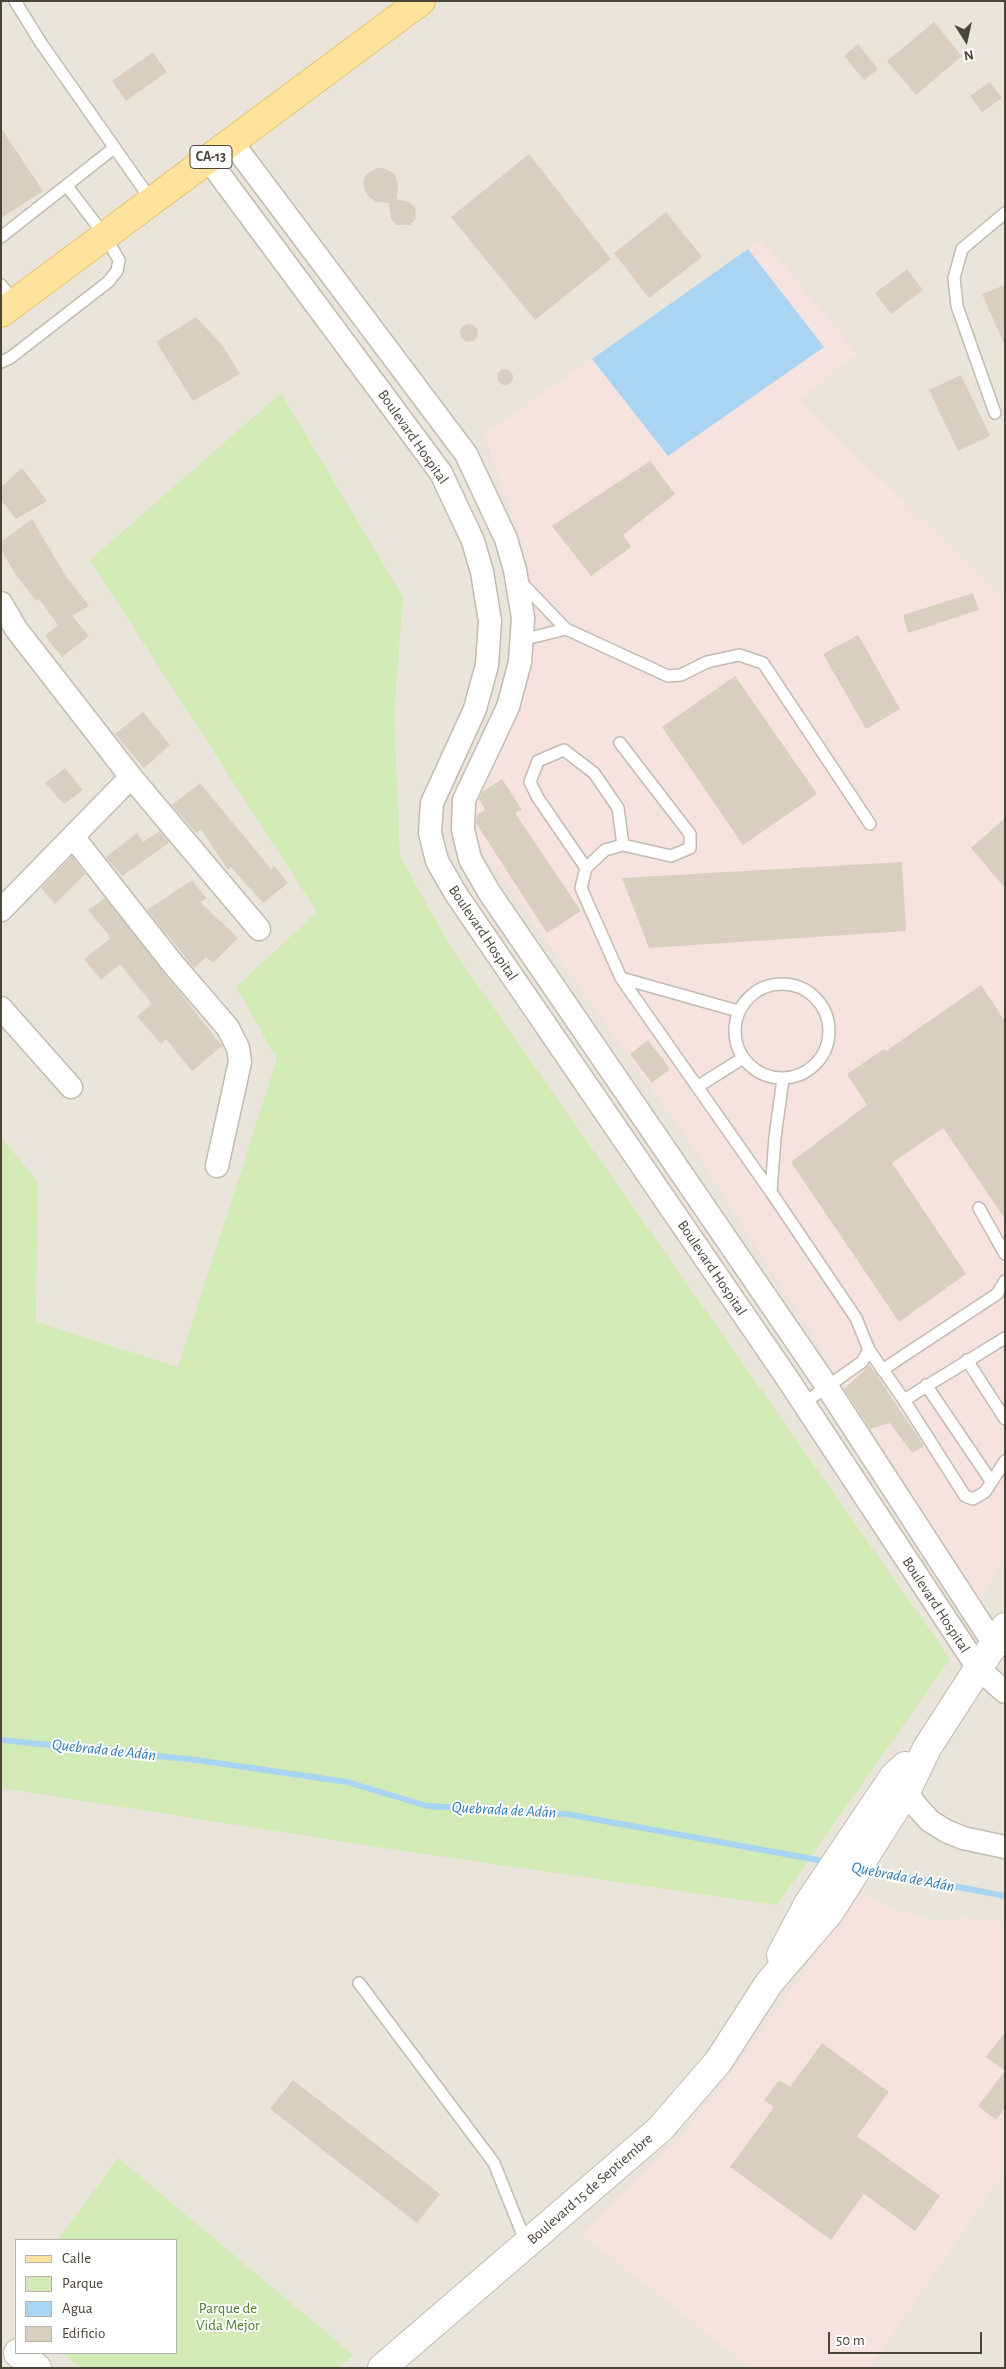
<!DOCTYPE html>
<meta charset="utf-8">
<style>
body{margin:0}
#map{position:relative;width:1006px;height:2369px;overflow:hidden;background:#f6f3ec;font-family:"Alegreya Sans",sans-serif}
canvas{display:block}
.frame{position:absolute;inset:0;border:2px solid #4b4439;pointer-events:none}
.legend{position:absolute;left:15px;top:2239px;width:162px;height:115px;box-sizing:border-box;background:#fff;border:1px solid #b7b4b0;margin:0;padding:6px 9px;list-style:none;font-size:15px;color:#4b4439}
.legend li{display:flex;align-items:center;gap:10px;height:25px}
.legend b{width:25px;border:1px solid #b7b4b0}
.north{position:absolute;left:941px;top:15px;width:50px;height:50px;-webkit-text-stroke:4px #fff;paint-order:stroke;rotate:170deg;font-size:14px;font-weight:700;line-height:20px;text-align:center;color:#4b4439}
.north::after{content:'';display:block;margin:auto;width:18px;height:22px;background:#4b4439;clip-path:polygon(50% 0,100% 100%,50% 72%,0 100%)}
.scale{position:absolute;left:828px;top:2332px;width:154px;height:22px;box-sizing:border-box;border:2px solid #4b4439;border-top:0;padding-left:6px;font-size:15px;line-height:18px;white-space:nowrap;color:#4b4439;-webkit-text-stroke:4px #fff;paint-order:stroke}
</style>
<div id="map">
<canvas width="1006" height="2369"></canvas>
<div class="frame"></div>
<ul class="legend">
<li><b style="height:6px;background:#ffe39c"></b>Calle</li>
<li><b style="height:14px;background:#d2eab5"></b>Parque</li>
<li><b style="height:14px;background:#a9d4f2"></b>Agua</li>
<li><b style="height:14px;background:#d8cfc1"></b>Edificio</li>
</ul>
<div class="north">N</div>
<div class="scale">50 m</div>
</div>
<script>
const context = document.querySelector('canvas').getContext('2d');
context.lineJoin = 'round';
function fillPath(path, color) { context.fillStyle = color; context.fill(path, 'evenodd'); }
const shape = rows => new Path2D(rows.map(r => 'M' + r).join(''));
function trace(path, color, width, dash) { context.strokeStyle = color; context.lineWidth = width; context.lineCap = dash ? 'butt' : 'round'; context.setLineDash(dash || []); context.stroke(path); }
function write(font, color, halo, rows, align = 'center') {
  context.font = font + ' "Alegreya Sans",sans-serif'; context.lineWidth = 4; context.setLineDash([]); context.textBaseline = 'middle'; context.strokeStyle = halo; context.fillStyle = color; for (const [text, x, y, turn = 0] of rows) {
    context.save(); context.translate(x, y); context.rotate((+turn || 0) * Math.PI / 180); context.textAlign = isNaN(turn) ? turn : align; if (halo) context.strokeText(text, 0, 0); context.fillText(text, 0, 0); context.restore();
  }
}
fillPath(shape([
 [1,1,1005,1,1005,2368,1,2368],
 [16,2240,176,2240,176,2353,16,2353]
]), '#eae5da');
fillPath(shape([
 [762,239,857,353,798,400,1005,599,1005,1560,980,1600,691,1145,484,852,470,826,476,793,532,618,526,552,484,435],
 [855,1892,894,1909,936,1922,962,1918,1005,1922,1005,2171,869,2368,751,2368,582,2234,684,2133,739,2062,799,1978]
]), '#f6e3e0');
fillPath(shape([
 [281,393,403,597,394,714,400,856,450,946,950,1659,777,1905,403,1851,1,1788,1,1137,38,1182,36,1322,178,1367,277,1059,236,987,317,912,90,560],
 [118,2158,353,2355,338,2368,80,2368,62,2353,176,2353,176,2240,58,2240]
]), '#d2eab5');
fillPath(shape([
 [748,249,824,347,668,456,592,359]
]), '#a9d4f2');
trace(shape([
 [1,1740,197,1760,347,1782,427,1806,566,1814,829,1862],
 [866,1869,1005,1896]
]), '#a9d4f2', 6);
fillPath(shape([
 [934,22,962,56,916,95,887,61],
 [858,44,878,69,864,80,844,56],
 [153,52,167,72,126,101,112,81],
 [990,82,1002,98,982,112,970,96],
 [1,128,43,191,1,218],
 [529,154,611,259,535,320,451,217],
 [377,168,383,168,394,173,398,184,397,199,408,202,415,207,416,219,410,225,397,225,391,218,389,203,376,202,367,195,363,185,364,179,367,174],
 [666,212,702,257,649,298,614,253],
 [907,269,923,290,891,314,875,293],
 [1005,285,1005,346,982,294],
 [196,317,222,345,240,374,193,401,156,342],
 '460 333a9 9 0 1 1 18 0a9 9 0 1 1-18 0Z',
 '497 377a8 8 0 1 1 16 0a8 8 0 1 1-16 0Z',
 [961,375,990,436,958,451,929,390],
 [650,461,675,494,623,535,631,547,591,576,552,526],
 [22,468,47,501,16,519,1,500,1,487],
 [32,519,65,575,89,606,72,616,89,636,62,657,45,636,58,625,39,599,36,601,16,575,1,550,1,542],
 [973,593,979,610,908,633,903,615],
 [858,635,900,709,866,729,823,654],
 [735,676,817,794,743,845,662,727],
 [143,712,170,745,144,768,115,734],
 [65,768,83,790,64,804,45,783],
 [502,779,522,810,515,813,581,911,547,933,476,823,477,815,485,810,479,799,482,792],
 [200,783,271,869,274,866,288,883,263,903,231,867,228,870,201,829,196,833,172,805],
 [1005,818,1005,888,971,848],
 [160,831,169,843,122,876,106,857,137,833,143,842],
 [72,856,85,874,55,904,41,888],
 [902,862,906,931,649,948,622,878],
 [192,880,206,898,200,902,238,938,213,963,206,957,194,968,147,910],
 [105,898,222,1046,192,1071,166,1039,161,1044,137,1016,152,1004,120,964,101,980,84,959,111,938,88,910],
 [981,985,1005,1021,1005,1219,943,1128,892,1163,966,1274,899,1322,791,1162,867,1105,847,1074,884,1049,886,1051],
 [648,1040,670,1069,652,1083,630,1054],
 [870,1365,924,1446,912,1453,890,1423,870,1429,844,1389],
 [1005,2032,1005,2108,996,2120,978,2106,1005,2071,986,2057],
 [822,2043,889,2092,857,2136,940,2196,915,2231,864,2194,831,2240,730,2167,774,2107,764,2100,779,2080,790,2087],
 [293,2080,440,2194,417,2223,270,2109]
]), '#d8cfc1');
const service = shape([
 [15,1,41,43,152,201],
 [1,237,114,148],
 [1,285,15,302],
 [1,362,10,358,108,282,117,271,119,260,105,236,67,186],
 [995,413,957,306,954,278,962,249,1005,213],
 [520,581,566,629],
 [521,640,566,629,668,676,681,675,707,662,739,655,763,663,870,824],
 [620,743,690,834,690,848,671,856,623,845,605,850,586,868,581,888,621,978,771,1192],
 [586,868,538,798,530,782,538,761,564,750,594,773,618,808,623,845],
 [621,978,738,1011],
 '735 1031a47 47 0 1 1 94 0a47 47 0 1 1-94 0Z',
 [783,1079,775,1137,771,1192,856,1318,869,1350,862,1362,804,1403],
 [697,1087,743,1058],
 [979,1208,1005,1254],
 [869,1350,904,1400,965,1496,973,1499,985,1492,1005,1461],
 [967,1360,1005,1419],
 [882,1370,997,1294,1005,1281],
 [926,1385,991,1481],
 [904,1400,1005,1338],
 [359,1983,494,2163,526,2243]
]);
const minor = shape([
 [231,141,466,454,506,539,515,570,523,618,520,662,508,707,464,800,463,830,470,859,489,892,820,1376,994,1644],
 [208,159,441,473,473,541,482,572,490,621,487,665,475,709,432,803,430,833,437,861,456,894,787,1378,978,1668,1005,1692],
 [1,603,16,629,131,777,259,929],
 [74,838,173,964,228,1028,238,1048,240,1062,217,1166],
 [1,910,131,777],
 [1,1008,71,1087],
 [896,1779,918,1808,930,1821,946,1831,963,1838,1005,1847]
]);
const tertiary = shape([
 [781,1955,808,1904,894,1776,905,1766],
 [18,2353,37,2368],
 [382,2368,660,2129,718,2062,769,1983,829,1913,906,1792,927,1748,1005,1627]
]);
const primary = shape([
 [1,313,421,1]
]);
trace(service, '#c2bbae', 14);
trace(minor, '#c2bbae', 25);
trace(tertiary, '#c2bbae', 30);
trace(primary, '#e6c16a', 30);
trace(service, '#fff', 11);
trace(minor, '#fff', 22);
trace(tertiary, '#fff', 28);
trace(primary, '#ffe39c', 28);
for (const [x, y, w] of [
 [211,157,42]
]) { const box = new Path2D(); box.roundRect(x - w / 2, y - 11.5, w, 23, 4); context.fillStyle = '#fff'; context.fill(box); trace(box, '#4b4439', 1); }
write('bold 14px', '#4b4439', null, [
 ["CA-13",211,157]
]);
write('15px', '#4b4439', '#fff', [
 ["Boulevard Hospital",413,437,55],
 ["Boulevard Hospital",483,933,56],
 ["Boulevard Hospital",712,1268,56],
 ["Boulevard Hospital",936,1605,57],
 ["Boulevard 15 de Septiembre",590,2189,-41]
]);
write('15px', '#4a7f2a', '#fff', [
 ["Parque de",228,2308],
 ["Vida Mejor",228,2325]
]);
write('italic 16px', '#2e7ab2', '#fff', [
 ["Quebrada de Adán",104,1750,6],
 ["Quebrada de Adán",504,1810,3],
 ["Quebrada de Adán",903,1877,11]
]);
</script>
